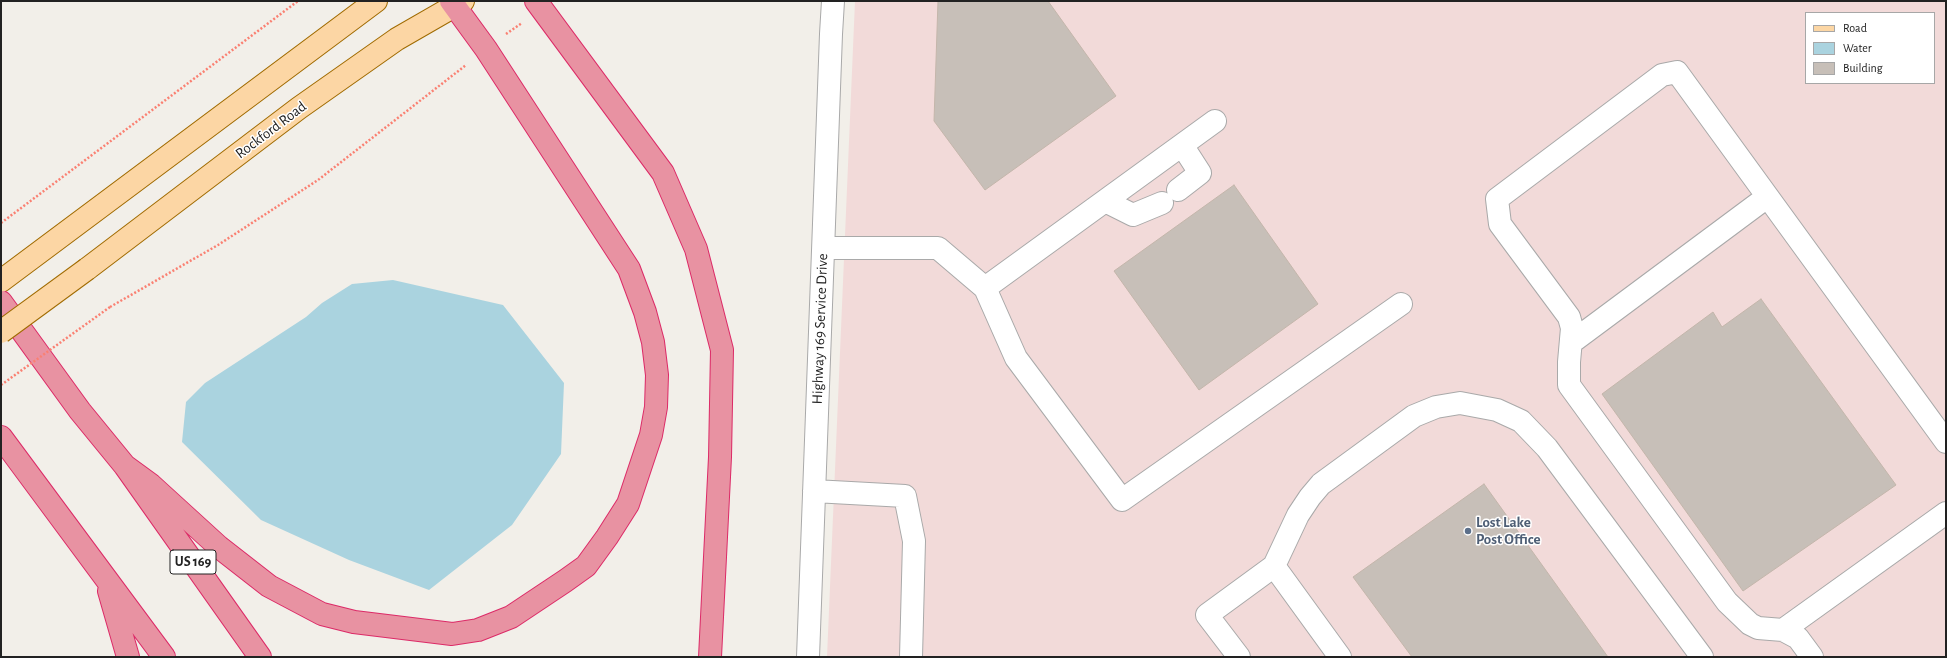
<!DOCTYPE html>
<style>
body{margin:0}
#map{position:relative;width:1947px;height:658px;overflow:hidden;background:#f2efe9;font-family:"Alegreya Sans",sans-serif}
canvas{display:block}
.frame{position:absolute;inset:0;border:2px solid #222;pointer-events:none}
.legend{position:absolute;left:1805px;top:12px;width:130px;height:72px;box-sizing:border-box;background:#fff;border:1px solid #a7a7a7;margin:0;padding:5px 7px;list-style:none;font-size:12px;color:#222}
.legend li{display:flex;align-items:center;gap:8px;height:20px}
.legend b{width:20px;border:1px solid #a7a7a7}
</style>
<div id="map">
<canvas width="1947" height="658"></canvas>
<div class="frame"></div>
<ul class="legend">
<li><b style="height:5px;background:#fcd6a4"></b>Road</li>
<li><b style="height:11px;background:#aad3df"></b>Water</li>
<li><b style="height:11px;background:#c7bfb8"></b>Building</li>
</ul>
</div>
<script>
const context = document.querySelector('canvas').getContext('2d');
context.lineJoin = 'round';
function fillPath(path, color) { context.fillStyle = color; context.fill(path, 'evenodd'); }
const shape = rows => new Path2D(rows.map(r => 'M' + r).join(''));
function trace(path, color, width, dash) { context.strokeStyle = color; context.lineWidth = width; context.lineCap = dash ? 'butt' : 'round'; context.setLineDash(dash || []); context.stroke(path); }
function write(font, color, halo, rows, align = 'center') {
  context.font = font + ' "Alegreya Sans",sans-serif'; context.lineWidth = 3; context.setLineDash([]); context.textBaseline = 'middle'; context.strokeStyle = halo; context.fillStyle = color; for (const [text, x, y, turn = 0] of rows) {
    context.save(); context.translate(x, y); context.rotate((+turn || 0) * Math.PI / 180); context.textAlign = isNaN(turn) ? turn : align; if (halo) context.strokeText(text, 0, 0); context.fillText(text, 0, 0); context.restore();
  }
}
fillPath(shape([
 [855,1,1946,1,1946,657,827,657],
 [1806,13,1934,13,1934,83,1806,83]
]), '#f2dad9');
fillPath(shape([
 [393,280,503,305,564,383,561,454,512,525,429,590,349,560,261,520,182,442,186,402,205,383,306,317,322,303,352,284]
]), '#aad3df');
const building = shape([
 [938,1,1048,1,1116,96,985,190,934,121,938,1],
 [1234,185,1318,304,1199,390,1114,271,1234,185],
 [1761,299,1896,485,1743,591,1602,394,1713,312,1722,327,1761,299],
 [1484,484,1608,657,1412,657,1353,577,1484,484]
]);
fillPath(building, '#c7bfb8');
trace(building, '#c4b6ab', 1);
const minor = shape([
 [1178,190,1200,173,1182,145],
 [1105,201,1133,215,1162,203],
 [824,248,938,248,985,288,1215,121],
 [985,288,1016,358,1122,500,1401,304],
 [1572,342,1767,197],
 [814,491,905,496,914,541,911,657],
 [1274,566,1340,657],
 [1783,630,1946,513],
 [808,657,831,34,833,1],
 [1239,657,1207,615,1274,566,1298,515,1310,497,1321,484,1414,416,1436,407,1460,403,1497,410,1521,421,1547,448,1702,657],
 [1812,657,1798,638,1783,630,1758,628,1750,624,1727,602,1569,385,1569,362,1572,328,1569,317,1500,224,1497,199,1662,75,1677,72,1946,442]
]);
const major = shape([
 [87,269,299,108,397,39,463,1],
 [1,281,376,1]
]);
const highway = shape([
 [536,1,663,173,696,249,722,350,720,457,710,657],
 [1,302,80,411,125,466,260,657],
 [1,437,164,657],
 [125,466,151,485,219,547,269,586,322,614,354,622,452,634,478,630,511,617,565,581,586,566,607,537,628,504,651,435,656,407,657,375,653,342,645,312,629,269,486,49,451,1],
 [109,591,128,657]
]);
trace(minor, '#a9a9a9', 24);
trace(major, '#a06b00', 24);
trace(highway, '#dc2a67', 24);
trace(shape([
 [506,34,522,23],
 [1,223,298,1],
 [110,307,218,245,318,180,466,65]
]), '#fa8072', 2.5, [2, 2]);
trace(minor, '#fff', 22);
trace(major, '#fcd6a4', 22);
trace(highway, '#e892a2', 22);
const majorBridge = shape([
 [1,332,87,269]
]);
trace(majorBridge, '#a06b00', 24, []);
trace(shape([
 [1,385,110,307]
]), '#fa8072', 2.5, [2, 2]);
trace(majorBridge, '#fcd6a4', 22);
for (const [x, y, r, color] of [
 [1468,531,4,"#5c6f8a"]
]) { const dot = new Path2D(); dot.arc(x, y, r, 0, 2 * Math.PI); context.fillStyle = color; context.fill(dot); trace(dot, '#fff', 1.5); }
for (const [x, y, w] of [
 [193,562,46]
]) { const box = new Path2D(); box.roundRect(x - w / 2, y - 12, w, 24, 3); context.fillStyle = '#fff'; context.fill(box); trace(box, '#222', 1); }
write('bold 14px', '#222', null, [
 ["US 169",193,562]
]);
write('15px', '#222', '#fff', [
 ["Rockford Road",271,130,-37],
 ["Highway 169 Service Drive",820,329,-88]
]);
write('bold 15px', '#4e5e75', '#fff', [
 ["Lost Lake",1476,522],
 ["Post Office",1476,539]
], 'left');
</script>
